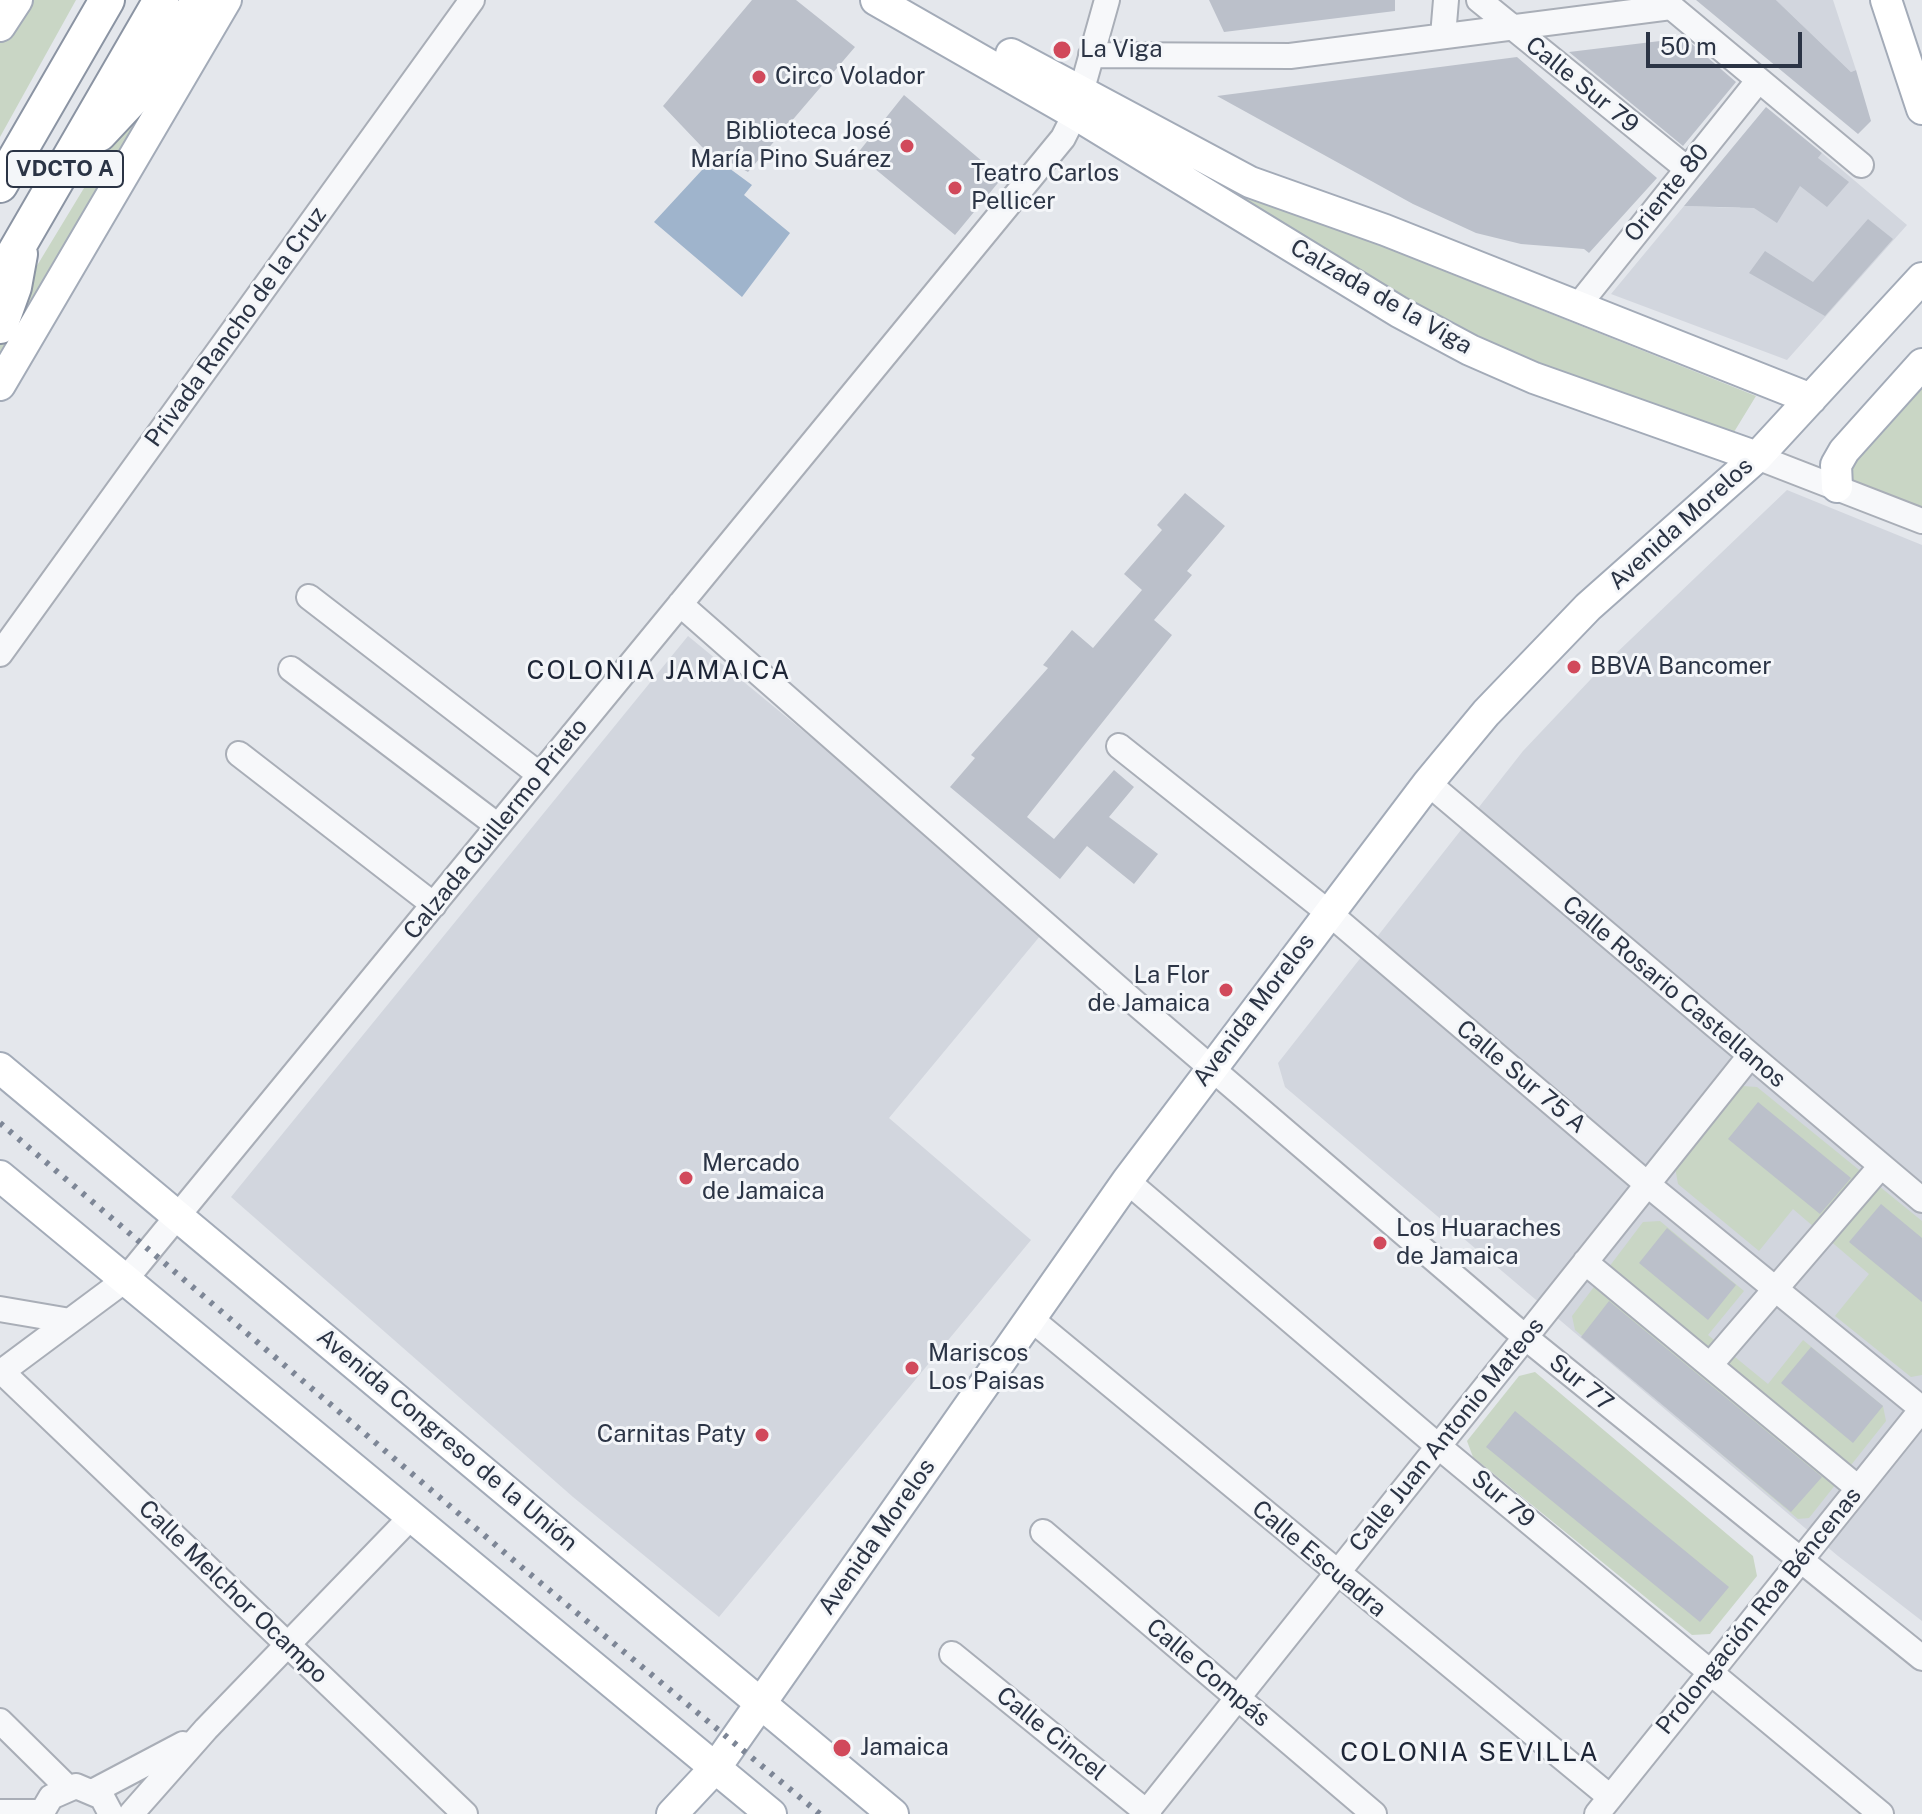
<!DOCTYPE html>
<meta charset="utf-8">
<style>
body{margin:0}
#map{position:relative;width:1922px;height:1814px;overflow:hidden;background:#e4e7ec;font-family:"Public Sans",sans-serif}
canvas{display:block}
.scale{position:absolute;left:1646px;top:32px;width:156px;height:36px;box-sizing:border-box;border:4px solid #2b3445;border-top:0;padding-left:10px;font-size:24px;line-height:28px;white-space:nowrap;color:#2b3445;-webkit-text-stroke:6px #f4f6f9;paint-order:stroke}
</style>
<div id="map">
<canvas width="1922" height="1814"></canvas>
<div class="scale">50 m</div>
</div>
<script>
const context = document.querySelector('canvas').getContext('2d');
context.lineJoin = 'round';
function fillPath(path, color) { context.fillStyle = color; context.fill(path, 'evenodd'); }
const shape = rows => new Path2D(rows.map(r => 'M' + r).join(''));
function trace(path, color, width, dash) { context.strokeStyle = color; context.lineWidth = width; context.lineCap = dash ? 'butt' : 'round'; context.setLineDash(dash || []); context.stroke(path); }
function write(font, color, halo, rows, align = 'center') {
  context.font = font + ' "Public Sans",sans-serif'; context.lineWidth = 6; context.setLineDash([]); context.textBaseline = 'middle'; context.strokeStyle = halo; context.fillStyle = color; for (const [text, x, y, turn = 0] of rows) {
    context.save(); context.translate(x, y); context.rotate((+turn || 0) * Math.PI / 180); context.textAlign = isNaN(turn) ? turn : align; if (halo) context.strokeText(text, 0, 0); context.fillText(text, 0, 0); context.restore();
  }
}
fillPath(shape([
 [1776,0,1833,0,1856,70,1851,72],
 [1769,146,1818,158,1822,153,1907,225,1787,360,1611,294,1684,206,1740,208],
 [1787,490,1922,545,1922,1621,1838,1556,1285,1087,1278,1063,1523,751,1608,661],
 [688,636,1045,930,889,1118,1031,1240,719,1617,573,1497,231,1197]
]), '#d2d6de');
fillPath(shape([
 [28,0,76,0,0,137,0,40],
 [156,92,0,355,0,333,18,297,124,122],
 [1225,192,1260,200,1354,235,1756,396,1734,432,1726,434,1690,423,1424,319],
 [1922,370,1922,513,1850,480,1848,458],
 [1742,1086,1757,1087,1922,1221,1922,1375,1911,1377,1835,1316,1869,1274,1793,1209,1759,1251,1678,1184,1675,1167],
 [1660,1221,1744,1291,1708,1335,1768,1384,1803,1340,1883,1406,1886,1421,1809,1518,1798,1519,1575,1330,1572,1316,1643,1222],
 [1535,1372,1753,1556,1757,1576,1710,1634,1692,1635,1473,1457,1467,1441,1519,1376]
]), '#c9d6c5');
fillPath(shape([
 [714,157,752,185,744,195,790,233,742,297,654,222]
]), '#9fb4cc');
fillPath(shape([
 [752,0,796,0,855,47,748,172,702,147,663,106],
 [1209,0,1395,0,1395,11,1224,32],
 [1696,0,1776,0,1851,72,1856,70,1871,121,1858,134],
 [1685,38,1736,82,1683,146,1569,52],
 [1517,57,1657,178,1589,253,1584,249,1521,244,1476,233,1413,204,1217,96],
 [904,95,1002,178,955,235,857,154],
 [1766,107,1822,153,1818,158,1849,182,1827,207,1800,186,1777,223,1754,208,1684,206],
 [1868,219,1893,239,1825,316,1749,273,1765,251,1813,282],
 [1185,493,1225,526,1187,571,1192,575,1154,620,1172,635,1027,817,1054,839,1114,770,1134,787,1109,817,1158,854,1134,884,1087,846,1060,879,950,787,975,758,971,755,1048,668,1043,665,1072,630,1093,648,1142,590,1124,574,1162,530,1157,525],
 [1758,1102,1851,1178,1820,1214,1728,1139],
 [1881,1204,1922,1238,1922,1302,1849,1242],
 [1667,1228,1736,1285,1708,1320,1639,1263],
 [1609,1301,1822,1477,1791,1512,1581,1337],
 [1811,1347,1883,1406,1853,1443,1781,1383],
 [1515,1411,1729,1587,1700,1622,1486,1447]
]), '#bbc0ca');
const minor = shape([
 [1479,0,1686,168],
 [1663,0,1861,165],
 [1443,36,1446,0],
 [1091,55,1290,56,1671,7],
 [1577,307,1758,81],
 [1757,457,1922,521],
 [309,597,540,775],
 [680,604,1133,1001,1525,1337,1922,1658],
 [0,654,472,0],
 [291,669,498,826],
 [1119,746,1329,913,1647,1184,1922,1409,1597,1814],
 [239,754,434,905],
 [1428,783,1922,1200],
 [1127,1181,1438,1446,1881,1814],
 [1585,1262,1858,1488],
 [0,1309,70,1321],
 [1030,1318,1610,1797],
 [1711,1364,1881,1166],
 [0,1370,465,1814],
 [0,1373,125,1280,1063,138,1075,114,1107,0],
 [1043,1532,1374,1814],
 [952,1654,1149,1814],
 [0,1721,67,1787],
 [94,1791,183,1744],
 [0,1812,42,1812],
 [41,1814,51,1797,76,1786,102,1797,111,1814],
 [131,1814,206,1729,412,1516],
 [1145,1814,1749,1057]
]);
const major = shape([
 [876,0,1075,114,1399,312,1470,350,1534,378,1757,457],
 [1886,0,1922,109],
 [0,26,17,0],
 [1011,54,1250,182,1385,230,1811,399],
 [0,385,226,0],
 [1837,487,1836,465,1844,451,1922,364],
 [0,1068,893,1814],
 [0,1176,771,1814],
 [672,1814,716,1767,1127,1181,1428,783,1486,713,1588,607,1757,457,1922,278]
]);
const highway = shape([
 [99,134,144,86,199,0],
 [0,185,107,0],
 [0,278,161,0],
 [0,326,14,287,20,254]
]);
trace(minor, '#a9aeb7', 28);
trace(major, '#a3abb8', 34);
trace(highway, '#8b94a3', 38);
trace(minor, '#f7f8fa', 24);
trace(major, '#fff', 30);
trace(highway, '#fff', 34);
trace(shape([
 [0,1123,525,1570,820,1814]
]), '#7d8696', 6, [4, 8]);
for (const [x, y, r, color] of [
 [1062,50,10,"#d1495b"],
 [759,77,8,"#d1495b"],
 [907,146,8,"#d1495b"],
 [955,188,8,"#d1495b"],
 [1574,667,8,"#d1495b"],
 [1226,990,8,"#d1495b"],
 [686,1178,8,"#d1495b"],
 [1380,1243,8,"#d1495b"],
 [912,1368,8,"#d1495b"],
 [762,1435,8,"#d1495b"],
 [842,1748,10,"#d1495b"]
]) { const dot = new Path2D(); dot.arc(x, y, r, 0, 2 * Math.PI); context.fillStyle = color; context.fill(dot); trace(dot, '#f4f6f9', 3); }
for (const [x, y, w] of [
 [65,169,116]
]) { const box = new Path2D(); box.roundRect(x - w / 2, y - 18, w, 36, 6); context.fillStyle = '#f4f6f9'; context.fill(box); trace(box, '#2b3445', 2); }
write('bold 22px', '#2b3445', null, [
 ["VDCTO A",65,169]
]);
write('24px', '#2b3445', '#f4f6f9', [
 ["La Viga",1080,50],
 ["Circo Volador",775,77],
 ["Biblioteca José",891,132,"right"],
 ["María Pino Suárez",891,160,"right"],
 ["Teatro Carlos",971,174],
 ["Pellicer",971,202],
 ["BBVA Bancomer",1590,667],
 ["La Flor",1210,976,"right"],
 ["de Jamaica",1210,1004,"right"],
 ["Mercado",702,1164],
 ["de Jamaica",702,1192],
 ["Los Huaraches",1396,1229],
 ["de Jamaica",1396,1257],
 ["Mariscos",928,1354],
 ["Los Paisas",928,1382],
 ["Carnitas Paty",746,1435,"right"],
 ["Jamaica",860,1748]
], 'left');
write('24px', '#2b3445', '#f4f6f9', [
 ["Calle Sur 79",1582,85,39],
 ["Oriente 80",1667,193,-51],
 ["Calzada de la Viga",1381,297,30],
 ["Privada Rancho de la Cruz",236,327,-54],
 ["Avenida Morelos",1681,524,-42],
 ["Calzada Guillermo Prieto",496,829,-51],
 ["Calle Rosario Castellanos",1674,992,40],
 ["Avenida Morelos",1254,1010,-53],
 ["Calle Sur 75 A",1521,1077,40],
 ["Sur 77",1581,1383,39],
 ["Calle Juan Antonio Mateos",1447,1435,-51],
 ["Avenida Congreso de la Unión",447,1440,40],
 ["Sur 79",1503,1499,40],
 ["Avenida Morelos",877,1537,-55],
 ["Calle Escuadra",1319,1559,40],
 ["Calle Melchor Ocampo",233,1592,44],
 ["Prolongación Roa Béncenas",1759,1611,-51],
 ["Calle Compás",1208,1673,40],
 ["Calle Cincel",1051,1734,39]
]);
context.letterSpacing = '2px';
write('26px', '#1d2536', '#f4f6f9', [
 ["COLONIA JAMAICA",659,671],
 ["COLONIA SEVILLA",1470,1753]
]);
context.letterSpacing = '0px';
</script>
